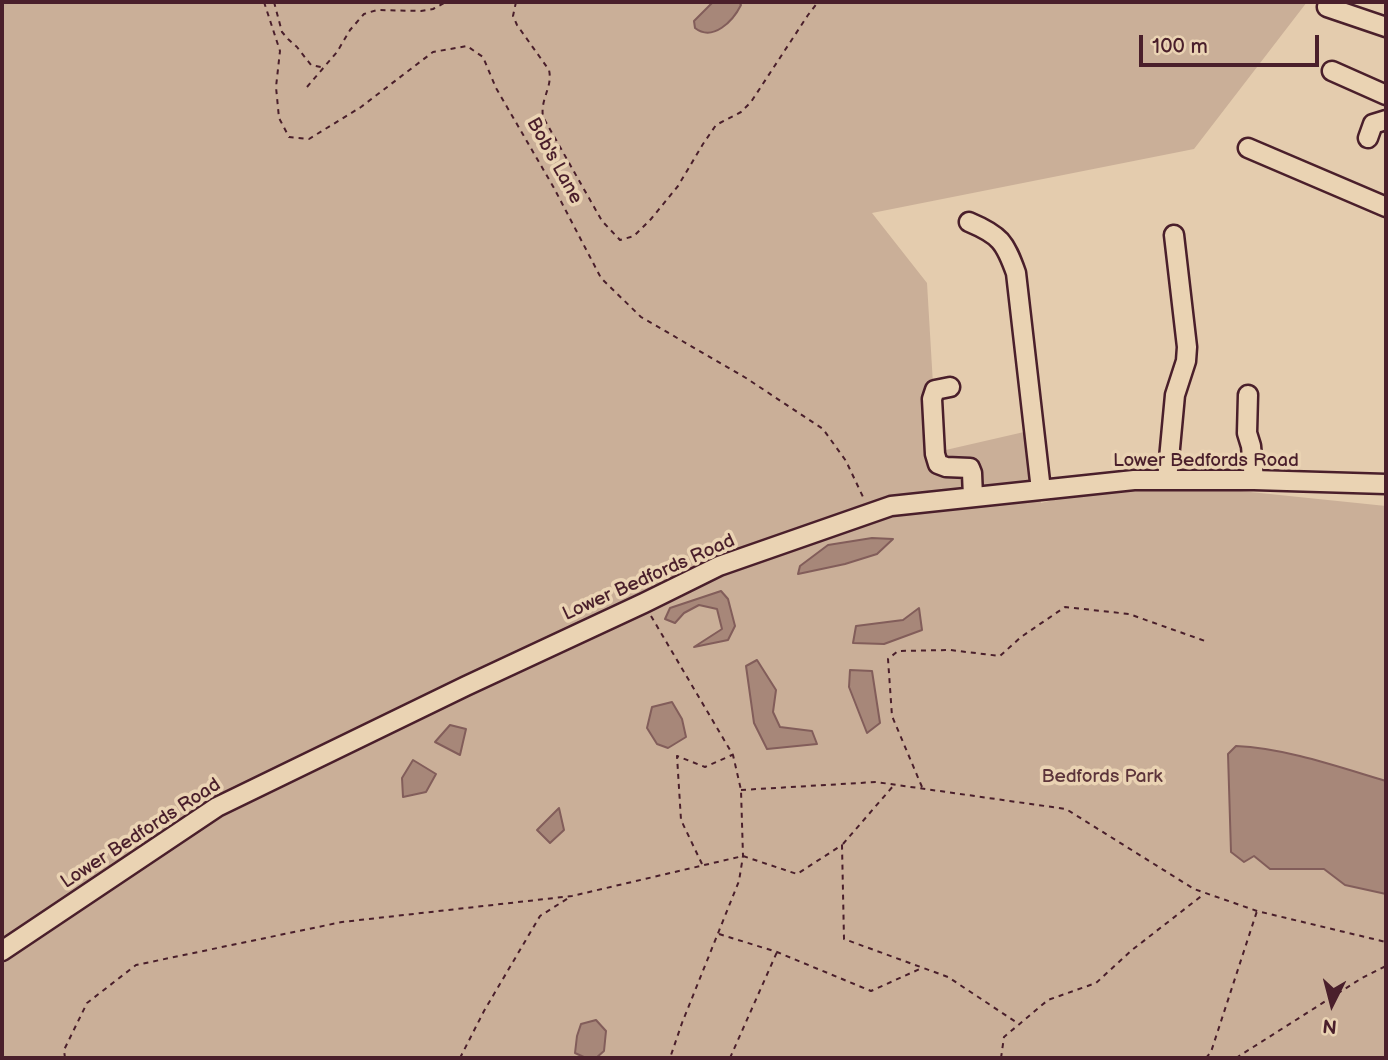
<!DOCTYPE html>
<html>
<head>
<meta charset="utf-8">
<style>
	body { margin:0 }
	#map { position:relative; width:1388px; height:1060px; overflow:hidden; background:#e4ccae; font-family:"Balsamiq Sans",sans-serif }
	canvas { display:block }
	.frame { position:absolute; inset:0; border:4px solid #4a1f2b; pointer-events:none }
	.north { position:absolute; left:1297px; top:969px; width:70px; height:70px; -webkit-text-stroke:5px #ead3b3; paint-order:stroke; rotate:186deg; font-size:19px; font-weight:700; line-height:28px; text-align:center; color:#4a1f2b }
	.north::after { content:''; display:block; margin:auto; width:24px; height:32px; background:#4a1f2b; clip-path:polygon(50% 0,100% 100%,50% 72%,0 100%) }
	.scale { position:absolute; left:1139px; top:35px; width:180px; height:32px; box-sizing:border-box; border:4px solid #4a1f2b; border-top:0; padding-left:9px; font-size:21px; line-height:24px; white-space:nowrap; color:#4a1f2b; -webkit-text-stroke:5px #ead3b3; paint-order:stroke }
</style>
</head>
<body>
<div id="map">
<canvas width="1388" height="1060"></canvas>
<div class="frame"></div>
<div class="north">N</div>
<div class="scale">100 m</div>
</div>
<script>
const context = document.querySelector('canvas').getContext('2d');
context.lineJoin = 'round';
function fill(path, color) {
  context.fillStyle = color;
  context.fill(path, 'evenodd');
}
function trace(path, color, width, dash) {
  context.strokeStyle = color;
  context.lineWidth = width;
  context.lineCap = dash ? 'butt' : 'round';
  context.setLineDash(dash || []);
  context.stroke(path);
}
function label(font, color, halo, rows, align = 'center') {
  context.font = font + ' "Balsamiq Sans",sans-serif';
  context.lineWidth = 7;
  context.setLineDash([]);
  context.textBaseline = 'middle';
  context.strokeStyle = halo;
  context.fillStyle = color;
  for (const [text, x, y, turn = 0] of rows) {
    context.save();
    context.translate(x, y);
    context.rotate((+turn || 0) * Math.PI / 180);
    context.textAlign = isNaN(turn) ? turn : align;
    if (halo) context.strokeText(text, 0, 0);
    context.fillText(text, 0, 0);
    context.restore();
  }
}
const green = new Path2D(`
	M 2,2 L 1307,2 L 1194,149 L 872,213 L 927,283 L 937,452 L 1024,432 L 1041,503 L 1134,480 L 1386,506 L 1386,1058 L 2,1058 Z`);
const water = new Path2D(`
	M 713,2 L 739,2 L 741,5 C 733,21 713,42 695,28 L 694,21 Z
	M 872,538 L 893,539 L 877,554 L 845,564 L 798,574 L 800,566 L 828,545 Z
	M 721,591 L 728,599 L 735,626 L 728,640 L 694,647 L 722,629 L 717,609 L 699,605 L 684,613 L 675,623 L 665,619 L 670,608 Z
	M 919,608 L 922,630 L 884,644 L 853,643 L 856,626 L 903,620 Z
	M 757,660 L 776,690 L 773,712 L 780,727 L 812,731 L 817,744 L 767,749 L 754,723 L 746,666 Z
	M 850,670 L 872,671 L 880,723 L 867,733 L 849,687 Z
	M 672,702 L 682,719 L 686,737 L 668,748 L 657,744 L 647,728 L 652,707 Z
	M 450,725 L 466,729 L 460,755 L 435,742 Z
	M 1236,746 C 1285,748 1339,767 1386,781 L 1386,894 L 1345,885 L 1324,869 L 1270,869 L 1254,856 L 1244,862 L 1231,852 L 1228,754 Z
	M 413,760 L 436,774 L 426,792 L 403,797 L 402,778 Z
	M 559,808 L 564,830 L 550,843 L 537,830 Z
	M 596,1020 L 606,1031 L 604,1051 L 596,1058 L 586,1058 L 575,1053 L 577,1036 L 581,1024 Z`);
const path = new Path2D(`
	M 264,2 L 280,51 L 276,87 L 279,118 L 289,137 L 309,139 L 361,107 L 433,52 L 467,46 L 483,57 L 496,88 L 554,188 L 601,278 L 641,317 L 746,378 L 823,429 L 846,461 L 864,499
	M 274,2 L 282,32 L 288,39 L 297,47 L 311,65 L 321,67
	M 516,2 L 513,16 L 517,25 L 549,70 C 553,87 540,99 543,117 L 602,221 L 620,240 L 634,236 L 651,219 L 678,186 L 703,144 L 716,125 L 741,112 L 751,102 L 808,15 L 818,2
	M 307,87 L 337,52 L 350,30 L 364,14 L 377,10 L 421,11 L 433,9 L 446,2
	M 651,616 L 733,755 L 741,790 L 743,856 L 739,881 L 682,1023 L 670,1058
	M 922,787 L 892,716 L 888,659 L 898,651 L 950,650 L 1000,656 L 1021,637 L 1065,607 L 1129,614 L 1205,641
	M 741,790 L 876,782 L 1066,809 L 1194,889 L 1257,911 L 1386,942
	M 843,844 L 894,785
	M 702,864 L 681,820 L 677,756 L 705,767 L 732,755
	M 719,934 L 777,952 L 871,991 L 922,968
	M 65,1058 L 64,1050 L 87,1003 L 136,965 L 342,922 L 572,896 L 743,856 L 797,874 L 842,845 L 844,939 L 948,977 L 1019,1024
	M 460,1058 L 484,1011 L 540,916 L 570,897
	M 730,1058 L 777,952
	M 1001,1058 L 1004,1037 L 1048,1000 L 1096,983 L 1132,950 L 1204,894
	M 1206,1058 L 1211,1052 L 1257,911
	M 1236,1058 L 1362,978 L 1386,966`);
const minor = new Path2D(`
	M 1327,7 L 1386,27
	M 1332,71 L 1386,95
	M 1368,138 L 1373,124 L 1386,120
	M 1248,148 L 1386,207
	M 969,222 C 1000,235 1005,242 1016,273 L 1041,490
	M 950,387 L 935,390 L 932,399 L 935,454 L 938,464 L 946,467 L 970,468 L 972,473 L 973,497
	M 1248,395 L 1247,433 L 1251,446 L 1254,480
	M 1167,480 L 1175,395 L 1186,361 L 1187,347 L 1174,235
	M 2,951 L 217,807 L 466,686 L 644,603 L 719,566 L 891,506 L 1134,480 L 1254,480 L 1386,484`);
const streetNames = [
	["Bob's Lane",554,161,61],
	["Lower Bedfords Road",1206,461],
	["Lower Bedfords Road",649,578,-24],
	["Lower Bedfords Road",141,834,-33]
];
const parkNames = [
	["Bedfords Park",1102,777]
];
fill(green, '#caaf98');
fill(water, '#a78779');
trace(water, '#825d5a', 2);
trace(minor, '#4a1f2b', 23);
trace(path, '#4a1f2b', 2, [5, 5]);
trace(minor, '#ead3b3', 18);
label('19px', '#4a1f2b', '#ead3b3', streetNames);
label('19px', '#5d353b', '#ead3b3', parkNames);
</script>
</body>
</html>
